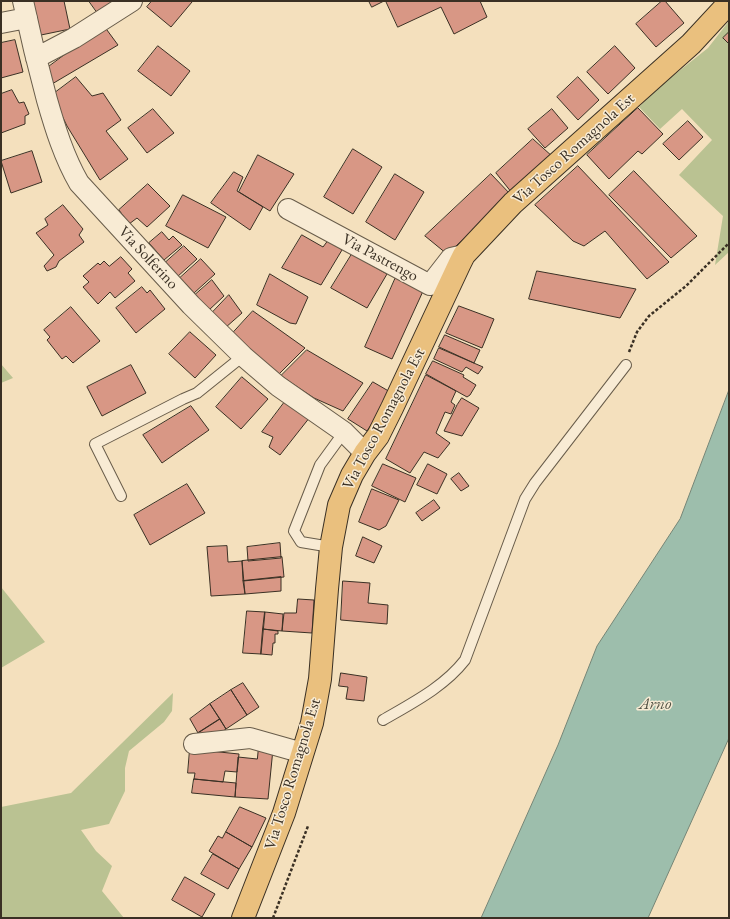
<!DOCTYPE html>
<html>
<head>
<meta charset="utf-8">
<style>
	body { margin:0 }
	#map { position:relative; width:730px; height:919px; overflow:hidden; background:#f4e0bd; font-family:"EB Garamond",serif }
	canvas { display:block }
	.frame { position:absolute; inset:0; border:2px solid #3a3024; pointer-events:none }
</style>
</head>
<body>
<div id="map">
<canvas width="730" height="919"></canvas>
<div class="frame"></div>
</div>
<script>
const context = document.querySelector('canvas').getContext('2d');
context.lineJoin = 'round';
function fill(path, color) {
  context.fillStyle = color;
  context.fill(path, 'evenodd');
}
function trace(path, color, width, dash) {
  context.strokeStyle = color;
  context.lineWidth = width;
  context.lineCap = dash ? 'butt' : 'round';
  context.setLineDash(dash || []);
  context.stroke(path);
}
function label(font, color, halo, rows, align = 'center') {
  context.font = font + ' "EB Garamond",serif';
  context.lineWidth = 3;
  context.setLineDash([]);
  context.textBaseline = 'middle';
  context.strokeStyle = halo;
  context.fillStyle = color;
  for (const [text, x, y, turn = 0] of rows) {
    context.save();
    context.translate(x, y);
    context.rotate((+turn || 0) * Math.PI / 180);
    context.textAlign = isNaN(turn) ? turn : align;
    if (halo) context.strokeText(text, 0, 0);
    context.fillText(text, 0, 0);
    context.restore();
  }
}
const green = new Path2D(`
	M 729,21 L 729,252 L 715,265 L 723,216 L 679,175 L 712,140 L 682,109 L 660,129 L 639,107 L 659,87 L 708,48 Z
	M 1,364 L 13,378 L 1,383 Z
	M 1,587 L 45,642 L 1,668 Z
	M 173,693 L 172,711 L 164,722 L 129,751 L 125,768 L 125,791 L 109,824 L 81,830 L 96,851 L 112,866 L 102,891 L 124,918 L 1,918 L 1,807 L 71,793 Z`);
const water = new Path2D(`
	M 729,390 L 729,738 L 648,918 L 481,918 L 558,745 L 597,646 L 680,519 Z`);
const building = new Path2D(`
	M 33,1 L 64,1 L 70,29 L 41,35 Z
	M 89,1 L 113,1 L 97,12 Z
	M 152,1 L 190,1 L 192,2 L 171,27 L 147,7 Z
	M 369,1 L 384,1 L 372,7 Z
	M 386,1 L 480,1 L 487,17 L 454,34 L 441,7 L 398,27 Z
	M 662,1 L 665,1 L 684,23 L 656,47 L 636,24 Z
	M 104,26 L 118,45 L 52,84 L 47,68 Z
	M 729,32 L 729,43 L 728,43 L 723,38 Z
	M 15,40 L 23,72 L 1,78 L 1,43 Z
	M 158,46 L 190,71 L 171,96 L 138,71 Z
	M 615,46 L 635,68 L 608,94 L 587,72 Z
	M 76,77 L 92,96 L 103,93 L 121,120 L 106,131 L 128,159 L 100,180 L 67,126 L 52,95 Z
	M 578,77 L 599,100 L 578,120 L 557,97 Z
	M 12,90 L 19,103 L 24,102 L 29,114 L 25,116 L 25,124 L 1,133 L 1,94 Z
	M 638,108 L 663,134 L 642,154 L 638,151 L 609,179 L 587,155 Z
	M 153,109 L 174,133 L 147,153 L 128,128 Z
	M 552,109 L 568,128 L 545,148 L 528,129 Z
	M 688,121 L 703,137 L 679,160 L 663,144 Z
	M 533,139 L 553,157 L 512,193 L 496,173 Z
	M 353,149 L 382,167 L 353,214 L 324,197 Z
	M 32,151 L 42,182 L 11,193 L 1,161 Z
	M 258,155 L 294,174 L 270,211 L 239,192 Z
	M 578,166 L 669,262 L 647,279 L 605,231 L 584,246 L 573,241 L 535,205 Z
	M 634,171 L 697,236 L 671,258 L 609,195 Z
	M 234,172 L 243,177 L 237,191 L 263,207 L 250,230 L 211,203 Z
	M 395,174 L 424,192 L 395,240 L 366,222 Z
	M 491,174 L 512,196 L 447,254 L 425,236 Z
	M 148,184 L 170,206 L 147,227 L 137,218 L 129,224 L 119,210 Z
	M 183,195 L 226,217 L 208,248 L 166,226 Z
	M 63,205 L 83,229 L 79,235 L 84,242 L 59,261 L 56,267 L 47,271 L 44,266 L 54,255 L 36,233 L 48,225 L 45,219 Z
	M 162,232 L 169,240 L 173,236 L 182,245 L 164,260 L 149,243 Z
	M 302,235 L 323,247 L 329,239 L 342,250 L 321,285 L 282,268 Z
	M 184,246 L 197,259 L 177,277 L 165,263 Z
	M 352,254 L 387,274 L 367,308 L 331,288 Z
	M 121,257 L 132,269 L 128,273 L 135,281 L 115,298 L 110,292 L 98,304 L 83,287 L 89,282 L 83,276 L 98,263 L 100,265 L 104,261 L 109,266 Z
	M 201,259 L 215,274 L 194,293 L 180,278 Z
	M 537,271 L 636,289 L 620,318 L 529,299 Z
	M 270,274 L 308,297 L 296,324 L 290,323 L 257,305 Z
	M 396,277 L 424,289 L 392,359 L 365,347 Z
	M 212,280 L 224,296 L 209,310 L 195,295 Z
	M 142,287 L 147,293 L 150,290 L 165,309 L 136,333 L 116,308 Z
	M 229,295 L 242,313 L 225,328 L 212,313 Z
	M 459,306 L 494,319 L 482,348 L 446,333 Z
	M 71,307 L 100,341 L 73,363 L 66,356 L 62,359 L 47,340 L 50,337 L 44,330 Z
	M 253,311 L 305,348 L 279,374 L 232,334 Z
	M 190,332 L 216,355 L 195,378 L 169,354 Z
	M 445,335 L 480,350 L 474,363 L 439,347 Z
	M 439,348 L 483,367 L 478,374 L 466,367 L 462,372 L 434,359 Z
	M 307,350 L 363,383 L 343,411 L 314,398 L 281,376 Z
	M 433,361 L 464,375 L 463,377 L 476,385 L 470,395 L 467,397 L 426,374 Z
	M 131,365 L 146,393 L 102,416 L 87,387 Z
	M 426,375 L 456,391 L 451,402 L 455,405 L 451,414 L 445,412 L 436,433 L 450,443 L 438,458 L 424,452 L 410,473 L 386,459 Z
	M 242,377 L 268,399 L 241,429 L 216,407 Z
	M 373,382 L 392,393 L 367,431 L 348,419 Z
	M 462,398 L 479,408 L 462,436 L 444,431 L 457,405 Z
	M 287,399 L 310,417 L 280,455 L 269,447 L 273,437 L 262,432 Z
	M 191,406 L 209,430 L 162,463 L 143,435 Z
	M 383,464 L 416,478 L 405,502 L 372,486 Z
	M 428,464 L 447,474 L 437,494 L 417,485 Z
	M 459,473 L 469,486 L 461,491 L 451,479 Z
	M 187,484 L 205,513 L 150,545 L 134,515 Z
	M 372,489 L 399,500 L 386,526 L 379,530 L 359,522 Z
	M 434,500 L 440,508 L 422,521 L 416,513 Z
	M 363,537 L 382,546 L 374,563 L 356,556 Z
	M 280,543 L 281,558 L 248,561 L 247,547 Z
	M 227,546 L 228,562 L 242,561 L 245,594 L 211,596 L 207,547 Z
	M 282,557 L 284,577 L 243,581 L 242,561 Z
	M 281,577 L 281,591 L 245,594 L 243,581 Z
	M 343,581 L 370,583 L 368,603 L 388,605 L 387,624 L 341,620 Z
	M 298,599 L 314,600 L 312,633 L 282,631 L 284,613 L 296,613 Z
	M 247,611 L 265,612 L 261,654 L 243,653 Z
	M 265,612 L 283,614 L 282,631 L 263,629 Z
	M 263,629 L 278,631 L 278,634 L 275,634 L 275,643 L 273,643 L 272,655 L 261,654 Z
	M 341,673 L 367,677 L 364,701 L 346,699 L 348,687 L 339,686 Z
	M 243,683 L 259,707 L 247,715 L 231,690 Z
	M 231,690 L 247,715 L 226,729 L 210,704 Z
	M 210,704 L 220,719 L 198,733 L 190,719 Z
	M 220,719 L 226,729 L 216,736 L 203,735 L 198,733 Z
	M 259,746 L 273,749 L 268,799 L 235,797 L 238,757 L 257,759 Z
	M 190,749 L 239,754 L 237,772 L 225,771 L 223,782 L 194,779 L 195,773 L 188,773 Z
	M 194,779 L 236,783 L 235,797 L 192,793 Z
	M 240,807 L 266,818 L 252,847 L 226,832 Z
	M 226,832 L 252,847 L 239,869 L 209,851 L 218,836 L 222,838 Z
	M 213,854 L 239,869 L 228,889 L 201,874 Z
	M 185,877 L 215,894 L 202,917 L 172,900 Z`);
const path = new Path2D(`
	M 629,352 L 637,332 L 649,316 L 686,286 L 729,243
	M 273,918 L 308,826`);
const service = new Path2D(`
	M 121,496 L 95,444 L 183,399 L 197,393 L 243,356
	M 331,547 L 301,542 L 294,531 L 320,465 L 344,432
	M 383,720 C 412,703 444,687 465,660 L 525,499 L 535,483 L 626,365`);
const minor = new Path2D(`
	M 23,1 C 30,34 38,67 47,100 C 55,128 64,157 79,183 L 191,305 L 243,356 L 278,386 L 344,432 L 365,453
	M 1,23 L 27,18
	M 36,58 L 74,38 L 132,1
	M 288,209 L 430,285 L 451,258 L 464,255
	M 194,744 L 250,738 L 303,753`);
const primary = new Path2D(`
	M 243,918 L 284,813 L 312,723 L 320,679 L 327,589 L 331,547 L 339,505 L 352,475 L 365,453 L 378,436 L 392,408 L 460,263 L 464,255 L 513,203 L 691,44 L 729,3`);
const streetNames = [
	["Via Tosco Romagnola Est",574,149,-42],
	["Via Solferino",148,258,47],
	["Via Pastrengo",380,258,28],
	["Via Tosco Romagnola Est",384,419,-62],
	["Via Tosco Romagnola Est",293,774,-73]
];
const waterNames = [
	["Arno",655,704]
];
fill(green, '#bac292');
fill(water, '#9dbeac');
trace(water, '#758576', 1);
fill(building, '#d89785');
trace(building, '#3a3024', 1);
trace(service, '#685c4a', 12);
trace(minor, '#685c4a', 22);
trace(primary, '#3a3024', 24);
trace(path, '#3a3024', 2.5, [3, 2]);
trace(service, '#f8ebd4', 10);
trace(minor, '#f8ebd4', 20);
trace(primary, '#eac07e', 22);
label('16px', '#3a3024', '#f8ebd4', streetNames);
label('italic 17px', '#535446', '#f8ebd4', waterNames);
</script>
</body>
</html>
